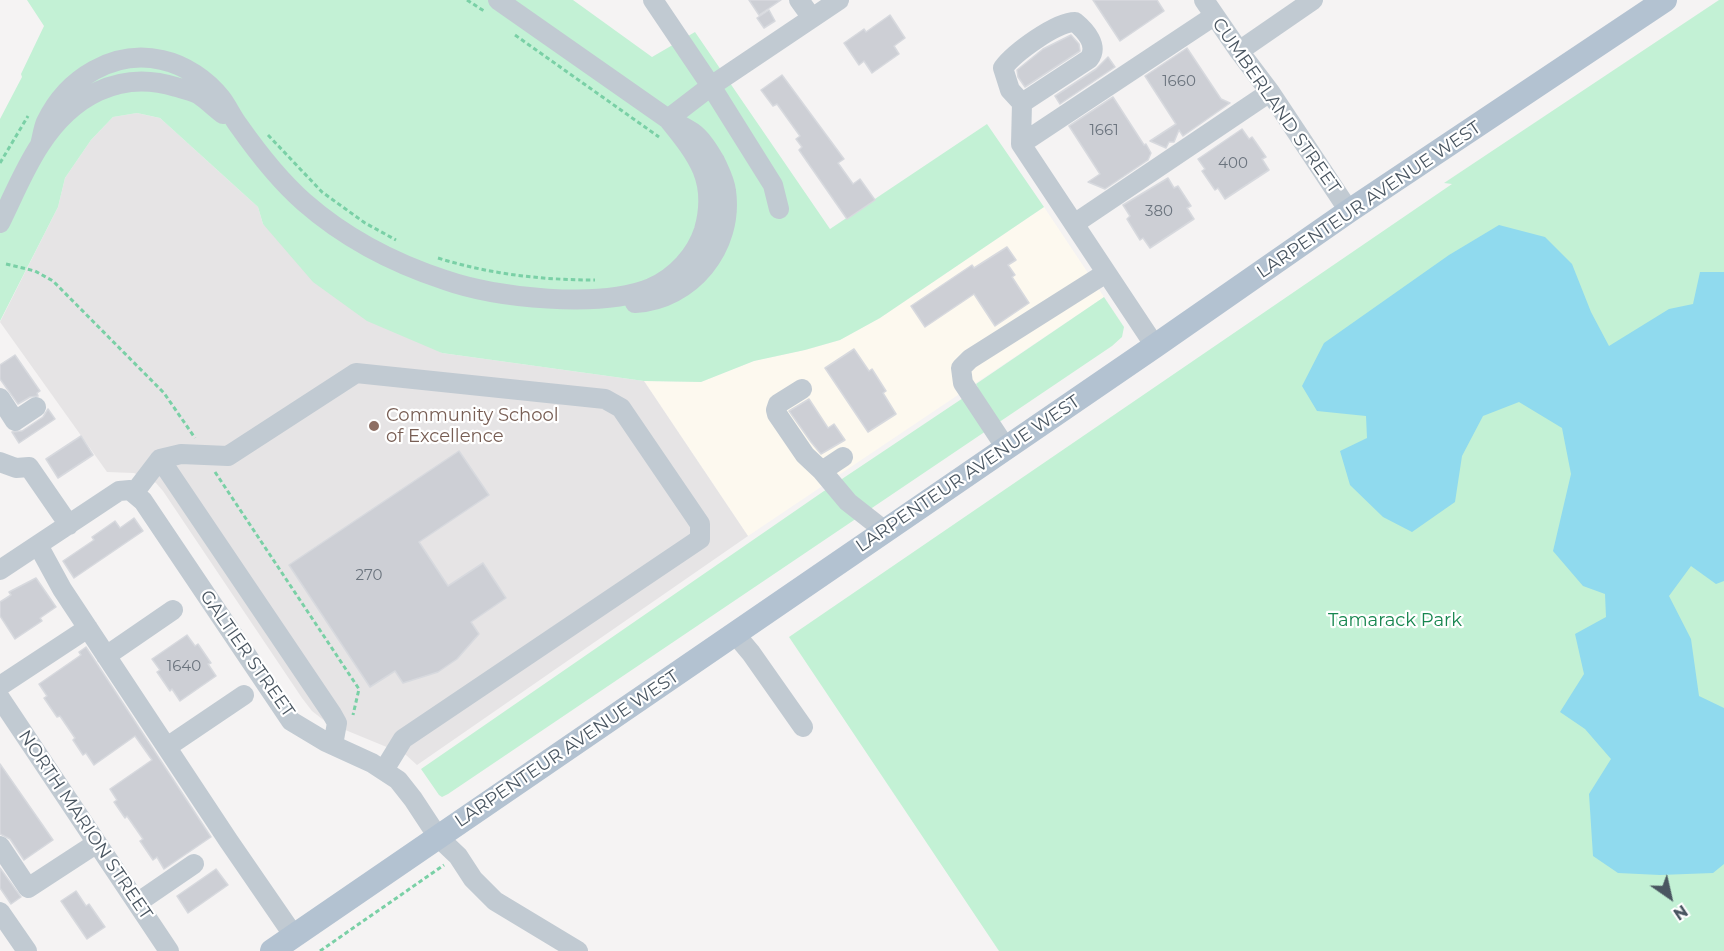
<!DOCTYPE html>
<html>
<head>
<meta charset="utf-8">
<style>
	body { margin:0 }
	#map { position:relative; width:1724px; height:951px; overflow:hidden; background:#f5f3f3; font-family:Montserrat,sans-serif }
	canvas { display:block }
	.north { position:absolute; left:1640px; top:867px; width:60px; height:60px; -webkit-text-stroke:4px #fff; paint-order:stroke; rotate:146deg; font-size:16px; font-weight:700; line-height:24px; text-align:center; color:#4a5661 }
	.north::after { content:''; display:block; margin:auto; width:21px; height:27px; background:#4a5661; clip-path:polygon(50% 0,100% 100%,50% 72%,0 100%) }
</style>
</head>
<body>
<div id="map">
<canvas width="1724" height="951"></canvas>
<div class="north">N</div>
</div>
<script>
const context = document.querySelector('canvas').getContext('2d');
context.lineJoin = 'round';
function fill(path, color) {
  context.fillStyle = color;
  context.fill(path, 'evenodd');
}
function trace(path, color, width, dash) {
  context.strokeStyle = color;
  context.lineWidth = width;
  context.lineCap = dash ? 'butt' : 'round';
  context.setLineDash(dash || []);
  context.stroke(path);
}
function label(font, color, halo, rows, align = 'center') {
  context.font = font + ' Montserrat,sans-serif';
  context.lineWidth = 4.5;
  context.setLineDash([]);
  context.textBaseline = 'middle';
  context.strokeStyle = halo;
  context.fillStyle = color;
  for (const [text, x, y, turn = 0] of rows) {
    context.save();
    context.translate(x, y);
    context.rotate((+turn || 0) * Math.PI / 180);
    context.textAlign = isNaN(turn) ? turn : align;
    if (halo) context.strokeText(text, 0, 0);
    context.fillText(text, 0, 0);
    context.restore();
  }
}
const commercial = new Path2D(`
	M 1044,207 L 1104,297 L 748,536 L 644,381 L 701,382 L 754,361 L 805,350 L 840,340 L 880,318 Z`);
const education = new Path2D(`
	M 137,113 L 160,118 L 258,207 L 263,224 L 442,353 L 644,381 L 748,536 L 417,765 L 406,755 L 326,722 L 312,711 L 302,698 L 163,491 L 156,483 L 134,473 L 107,472 L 0,322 L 58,207 L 65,178 L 91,140 L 113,117 Z`);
const green = new Path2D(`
	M 27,0 L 573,0 L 652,57 L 695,32 L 830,229 L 987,124 L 1044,207 L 880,318 L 840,340 L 805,350 L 754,361 L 701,382 L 644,381 L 442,353 L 367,321 L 313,282 L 263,224 L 258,207 L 160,118 L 137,113 L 113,117 L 91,140 L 65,178 L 58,207 L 0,321 L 0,119 L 22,77 L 21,74 L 44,26 Z
	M 1719,0 L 1724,0 L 1724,951 L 999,951 L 789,637 L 1452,184 L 1444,183 Z
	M 1104,297 L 1124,327 L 1122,337 L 1112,346 L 448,794 L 442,797 L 439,795 L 421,769 L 824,491 L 978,388 L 976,384 Z`);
const water = new Path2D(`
	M 1499,225 L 1545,237 L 1572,264 L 1591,312 L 1609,346 L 1669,309 L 1693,304 L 1700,272 L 1724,272 L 1724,581 L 1716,584 L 1691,566 L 1669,596 L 1691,639 L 1699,696 L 1724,708 L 1724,864 L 1713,873 L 1660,875 L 1618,873 L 1593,856 L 1589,794 L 1611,759 L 1585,729 L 1560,712 L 1584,674 L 1575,634 L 1606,617 L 1605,594 L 1583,586 L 1553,551 L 1571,474 L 1562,428 L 1519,402 L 1483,416 L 1462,456 L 1455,502 L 1412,532 L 1383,517 L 1350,485 L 1340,451 L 1367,438 L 1366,416 L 1317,411 L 1302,386 L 1324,343 L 1449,255 Z`);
const building = new Path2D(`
	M 749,0 L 781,0 L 759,15 Z
	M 1093,0 L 1157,0 L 1164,11 L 1120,41 Z
	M 769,10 L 775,21 L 764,28 L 757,18 Z
	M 890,15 L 905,38 L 894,46 L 899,54 L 872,73 L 864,61 L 859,65 L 844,43 L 864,29 L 866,32 Z
	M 1071,35 L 1079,44 L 1080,51 L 1025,87 L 1018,77 L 1017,70 L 1043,49 Z
	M 1187,48 L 1221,99 L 1230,103 L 1183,136 L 1179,130 L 1174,142 L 1169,142 L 1166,148 L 1150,141 L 1176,124 L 1145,76 Z
	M 1108,57 L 1115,67 L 1060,104 L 1055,96 L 1096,69 Z
	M 782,75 L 844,159 L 838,163 L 853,184 L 860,179 L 875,200 L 847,219 L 799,150 L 802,147 L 796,139 L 800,136 L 777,104 L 773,106 L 761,90 Z
	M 1113,97 L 1144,145 L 1146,144 L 1151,153 L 1148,160 L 1105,189 L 1088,182 L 1100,174 L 1069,126 Z
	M 1242,129 L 1249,139 L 1252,137 L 1266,157 L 1262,159 L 1269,170 L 1225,199 L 1218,188 L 1215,190 L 1202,171 L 1205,169 L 1198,159 Z
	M 1168,178 L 1174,188 L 1178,186 L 1191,206 L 1187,208 L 1194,219 L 1150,248 L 1143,238 L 1140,240 L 1127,219 L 1130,216 L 1123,205 Z
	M 1007,247 L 1016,260 L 1008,265 L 1015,275 L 1012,277 L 1029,303 L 995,326 L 974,294 L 925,327 L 911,306 L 972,265 L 974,268 Z
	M 854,349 L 869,371 L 872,369 L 886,391 L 883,393 L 896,414 L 868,432 L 825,368 Z
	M 15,355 L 40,391 L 37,393 L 38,396 L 30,397 L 18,404 L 0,379 L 0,365 Z
	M 809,399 L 828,428 L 834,424 L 845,440 L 821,454 L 811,442 L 789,411 Z
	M 48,409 L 55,419 L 19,443 L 12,432 L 22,431 L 43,417 Z
	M 81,436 L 93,455 L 58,478 L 46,459 Z
	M 459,451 L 489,495 L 419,542 L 448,586 L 483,563 L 506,598 L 471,622 L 479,634 L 457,659 L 438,672 L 403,683 L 395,671 L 370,687 L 289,565 Z
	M 134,518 L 143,531 L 74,578 L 63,561 L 94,540 L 92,537 L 115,521 L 120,528 Z
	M 36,578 L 56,607 L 40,618 L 42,621 L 15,639 L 0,616 L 0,602 L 11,595 L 9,592 Z
	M 187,635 L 195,646 L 198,644 L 211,663 L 208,664 L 216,676 L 180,701 L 172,689 L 170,691 L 157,672 L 160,670 L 152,659 Z
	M 86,647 L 211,837 L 164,869 L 157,857 L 153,860 L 140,841 L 143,839 L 127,816 L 125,818 L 114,802 L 117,800 L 110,789 L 152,760 L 135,736 L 94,765 L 86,753 L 83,755 L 73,740 L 75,738 L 60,716 L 57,717 L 44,698 L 47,696 L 39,684 L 81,655 L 79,652 Z
	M 0,764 L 53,840 L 24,860 L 10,839 L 0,834 Z
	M 0,868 L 21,897 L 11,904 L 0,888 Z
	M 216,869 L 228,885 L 188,913 L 177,896 Z
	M 76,891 L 86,906 L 89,904 L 105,927 L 87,939 L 61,901 Z`);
const path = new Path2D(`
	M 467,0 L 484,11
	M 515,35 L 659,137
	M 268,135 L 322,192 L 365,223 L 396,240
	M 0,163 L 28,116
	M 438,258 C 489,274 541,280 595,280
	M 6,264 L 35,271 L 53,281 L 164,393 L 195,438
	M 215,472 L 359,689 L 353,715
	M 320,951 L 444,865`);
const minor = new Path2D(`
	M 498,0 L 668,119 C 676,123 685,127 692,132 C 702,139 709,151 715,161 C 719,170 725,181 726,191 C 734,247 691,300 635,303
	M 653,0 L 711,86 L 773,185 L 779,209
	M 799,0 L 812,18
	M 1204,0 L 1239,51 L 1270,92 L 1349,211
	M 1239,51 L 1313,0
	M 668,119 L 711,86 L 839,0
	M 1021,144 L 1022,103 L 1089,59 C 1099,46 1086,31 1075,22 C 1056,22 1014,53 1003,68 L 1010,90 L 1022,103
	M 1021,144 L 1155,346
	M 1021,144 L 1214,16
	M 40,145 C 42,138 43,129 46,122 C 67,78 114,49 162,60 C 185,65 207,80 221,98 C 228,107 232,117 239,126 C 258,153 279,180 304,202 C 345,238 393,263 445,280 C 496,298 600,309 651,288 C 676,277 696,255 704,230 C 718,180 697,155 668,119
	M 0,223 C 13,197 24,169 40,145 C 71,97 119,69 176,87 C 183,89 192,91 198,94 C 207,100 215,108 223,114
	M 1074,224 L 1270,92
	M 802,389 L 778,404 L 776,410 L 777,414 L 805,455 L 822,471 L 843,457
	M 0,398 L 15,421 L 36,407
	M 1006,448 L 963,383 L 961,368 L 970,359 L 1106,273
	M 160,459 L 332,714 L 337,723 L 333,745
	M 0,462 L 16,468 L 29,467 L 69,525
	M 822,471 L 848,502 L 885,531
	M 134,493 L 160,459 L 181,454 L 228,456 L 356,373 L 605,399 L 621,408 L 700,524 L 700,539 L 403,739 L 384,770
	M 38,545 L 62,589 L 228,840 L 294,936
	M 0,570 L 119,491 L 130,490 L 143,501 L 291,721 L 326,742 L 372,763 L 398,780 L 413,799 L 438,837 L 458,856 L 473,879 L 495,901 L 578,951
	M 735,634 L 751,653 L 803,727
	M 106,656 L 173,610
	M 0,686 L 88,628
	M 0,698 L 169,951
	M 167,747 L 244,695
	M 0,846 L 28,888 L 97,843
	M 137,903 L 194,864
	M 0,912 L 27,951`);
const major = new Path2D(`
	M 272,951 L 1155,346 L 1349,211 L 1665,0`);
const markers = [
	[374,426,6,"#8d6e63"]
];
const numberNames = [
	["1660",1179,82],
	["1661",1104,131],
	["400",1233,164],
	["380",1159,212],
	["270",369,576],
	["1640",184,667]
];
const streetNames = [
	["CUMBERLAND STREET",1276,106,55],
	["LARPENTEUR AVENUE WEST",1369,200,-34],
	["LARPENTEUR AVENUE WEST",968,474,-34],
	["GALTIER STREET",247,654,55],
	["LARPENTEUR AVENUE WEST",567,749,-34],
	["NORTH MARION STREET",85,825,56]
];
const educationNames = [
	["Community School",386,416],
	["of Excellence",386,437]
];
const parkNames = [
	["Tamarack Park",1395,621]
];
fill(commercial, '#fdf9ef');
fill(education, '#e6e4e5');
fill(green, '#c3f1d5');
fill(water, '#90daee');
fill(building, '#cdcfd5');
trace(building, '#d7d9de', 1.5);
trace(path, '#7ad0a6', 3, [4.5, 3]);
trace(minor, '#c1cad2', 20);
trace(major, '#b3c2d1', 24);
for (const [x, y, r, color] of markers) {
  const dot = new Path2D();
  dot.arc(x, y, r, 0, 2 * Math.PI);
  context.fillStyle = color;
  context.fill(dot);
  trace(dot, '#fff', 2);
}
label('15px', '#6b747e', null, numberNames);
label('18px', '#4a5661', '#fff', streetNames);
label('18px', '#785e54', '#fff', educationNames, 'left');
label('18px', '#17864f', '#fff', parkNames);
</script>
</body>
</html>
